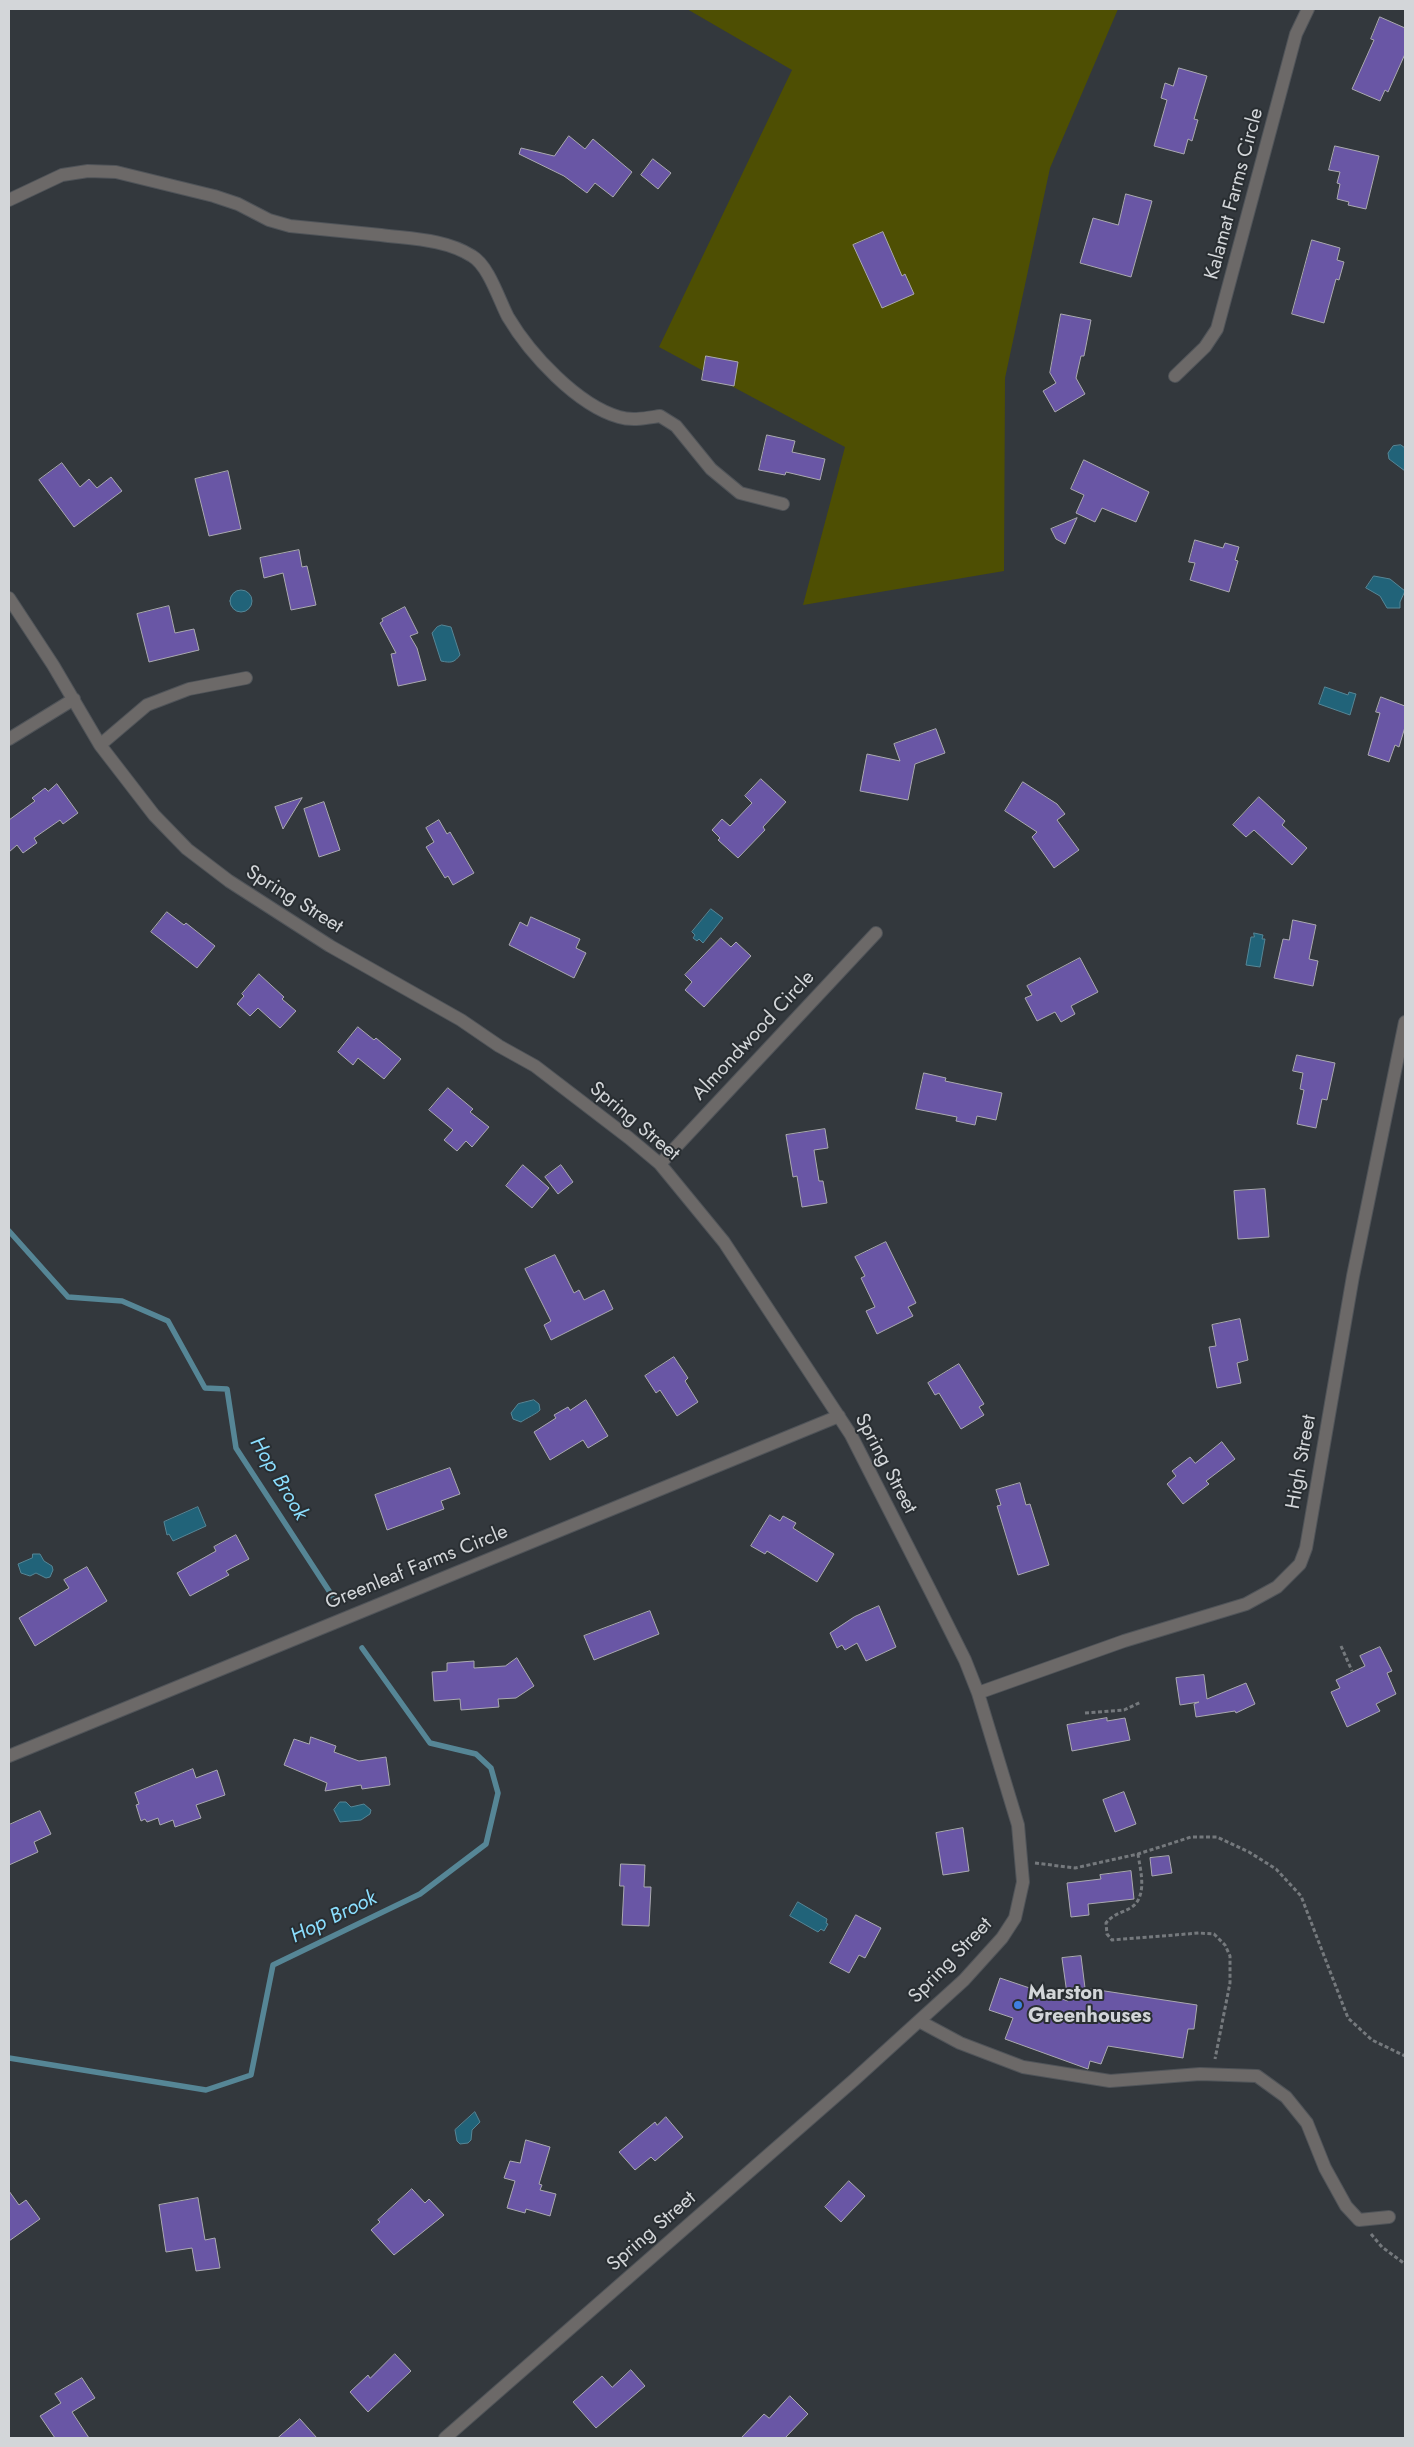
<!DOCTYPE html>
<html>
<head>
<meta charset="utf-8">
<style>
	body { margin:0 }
	#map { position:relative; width:1414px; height:2447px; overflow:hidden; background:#33383d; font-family:Jost,sans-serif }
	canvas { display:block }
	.frame { position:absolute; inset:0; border:10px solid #d3d6d9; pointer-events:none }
</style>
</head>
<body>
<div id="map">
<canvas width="1414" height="2447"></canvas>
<div class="frame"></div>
</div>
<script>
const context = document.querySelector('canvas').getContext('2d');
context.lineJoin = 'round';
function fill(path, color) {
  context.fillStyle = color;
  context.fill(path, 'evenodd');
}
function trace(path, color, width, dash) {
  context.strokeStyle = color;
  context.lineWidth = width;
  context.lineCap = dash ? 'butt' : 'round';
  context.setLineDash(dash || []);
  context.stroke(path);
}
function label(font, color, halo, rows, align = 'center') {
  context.font = font + ' Jost,sans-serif';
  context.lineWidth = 4;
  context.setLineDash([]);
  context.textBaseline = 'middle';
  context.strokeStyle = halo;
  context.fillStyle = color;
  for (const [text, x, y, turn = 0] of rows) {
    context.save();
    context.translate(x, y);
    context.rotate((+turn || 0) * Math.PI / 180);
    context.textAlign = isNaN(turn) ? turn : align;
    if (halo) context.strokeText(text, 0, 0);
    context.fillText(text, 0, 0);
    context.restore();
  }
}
const green = new Path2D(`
	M 687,9 L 1118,9 L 1050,168 L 1005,378 L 1004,571 L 803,605 L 845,447 L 659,347 L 792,70 Z`);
const water = new Path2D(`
	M 1401,445 L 1405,448 L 1405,471 L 1389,459 L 1388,453 L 1393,446 Z
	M 1374,576 L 1390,579 L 1405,591 L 1400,602 L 1400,608 L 1387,608 L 1380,596 L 1366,588 Z
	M230 601a11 11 0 1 1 22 0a11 11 0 1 1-22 0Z
	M 442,625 L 451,627 L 460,655 C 454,663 451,663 441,661 L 432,633 L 437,627 Z
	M 1325,687 L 1348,695 L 1349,692 L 1356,694 L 1350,715 L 1319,704 Z
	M 711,909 L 723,918 L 703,943 L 699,939 L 697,941 L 693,938 L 695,935 L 692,932 Z
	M 1254,933 L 1263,935 L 1262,939 L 1265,939 L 1260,967 L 1246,965 L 1251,937 L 1254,937 Z
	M 534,1400 L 539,1404 L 540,1410 C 538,1413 525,1419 521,1422 L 513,1419 L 511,1413 L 518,1404 Z
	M 198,1507 L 206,1526 L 173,1541 L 169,1534 L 167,1535 L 164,1522 Z
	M 33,1554 L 40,1554 L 44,1561 L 52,1566 L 53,1570 L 50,1577 L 46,1578 L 36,1573 L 30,1576 L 21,1573 L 18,1564 L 32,1558 Z
	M 340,1802 L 346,1802 L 351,1807 L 364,1804 L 371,1810 L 370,1814 L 361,1820 L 340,1822 L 334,1810 Z
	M 798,1902 L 827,1919 L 826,1923 L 828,1924 L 824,1931 L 821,1929 L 818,1932 L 790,1916 Z
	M 475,2112 L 480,2122 L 472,2130 L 471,2140 L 468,2143 L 460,2144 L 457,2141 L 455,2130 Z`);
const stream = new Path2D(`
	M 9,1231 L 68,1297 L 122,1301 L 168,1321 L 205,1388 L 227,1389 L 236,1448 L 333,1597
	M 9,2058 L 206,2090 L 251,2075 L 273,1965 L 420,1894 L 486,1844 L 498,1793 L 491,1768 L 476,1754 L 430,1743 L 362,1648`);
const building = new Path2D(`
	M 1380,17 L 1405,28 L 1405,54 L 1388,92 L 1385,90 L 1380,101 L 1352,89 L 1374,40 L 1371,39 Z
	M 1179,68 L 1207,76 L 1194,119 L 1198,120 L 1192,141 L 1188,139 L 1184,154 L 1154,146 L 1167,100 L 1161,98 L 1165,83 L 1173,86 Z
	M 569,136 L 585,149 L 593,139 L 632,172 L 613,197 L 595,183 L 587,193 L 564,176 L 519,154 L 521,148 L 554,156 Z
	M 1335,146 L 1379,156 L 1366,209 L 1348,205 L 1349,202 L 1337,199 L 1340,184 L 1337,183 L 1340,172 L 1329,170 Z
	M 653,159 L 671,173 L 658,189 L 641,175 Z
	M 1126,194 L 1152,201 L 1131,277 L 1080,263 L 1093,218 L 1118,225 Z
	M 883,232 L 902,276 L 905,274 L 914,294 L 882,308 L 853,245 Z
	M 1312,240 L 1340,248 L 1337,260 L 1344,262 L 1339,280 L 1336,279 L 1324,323 L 1292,314 Z
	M 1061,314 L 1091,320 L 1084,356 L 1081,356 L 1076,378 L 1085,394 L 1055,412 L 1043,391 L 1056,383 L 1050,373 Z
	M 706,356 L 738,362 L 734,386 L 702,380 Z
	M 767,435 L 795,441 L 792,452 L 825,459 L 820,480 L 786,472 L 785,475 L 759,470 Z
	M 1084,460 L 1149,492 L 1136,522 L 1102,508 L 1095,522 L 1076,513 L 1084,495 L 1071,489 Z
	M 62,463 L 80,487 L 89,479 L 97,488 L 111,477 L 122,491 L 74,527 L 39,480 Z
	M 228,471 L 241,529 L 209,536 L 195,479 Z
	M 1077,518 L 1065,544 L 1056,539 L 1051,529 Z
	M 1195,540 L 1223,548 L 1225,543 L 1239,547 L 1235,560 L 1238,561 L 1229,592 L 1190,580 L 1195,563 L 1189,562 Z
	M 299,550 L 302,567 L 307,566 L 316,605 L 291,610 L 283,573 L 264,578 L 260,558 Z
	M 169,606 L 175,633 L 194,629 L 199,650 L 149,662 L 137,614 Z
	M 405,607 L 418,633 L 410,636 L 417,648 L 426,680 L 398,686 L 391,654 L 396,653 L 380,623 L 383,621 L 382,619 Z
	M 1381,697 L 1405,706 L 1405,727 L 1399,747 L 1395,745 L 1389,762 L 1368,755 L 1380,713 L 1376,712 Z
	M 936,729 L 945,753 L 915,764 L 908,800 L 860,791 L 867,754 L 900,761 L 894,744 Z
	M 761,779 L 786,802 L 763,827 L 765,830 L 738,858 L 718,840 L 720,838 L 712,830 L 722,819 L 730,826 L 752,803 L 745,796 Z
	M 1023,782 L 1057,804 L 1065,814 L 1057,820 L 1079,850 L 1054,868 L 1032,837 L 1037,832 L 1005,811 Z
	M 57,784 L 78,813 L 63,824 L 60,820 L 34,838 L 37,843 L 23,853 L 17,845 L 9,852 L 9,820 L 35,801 L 32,798 L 45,788 L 48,791 Z
	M 1259,797 L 1285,821 L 1282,825 L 1307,848 L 1292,865 L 1254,830 L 1246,837 L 1233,825 Z
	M 302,798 L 283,829 L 275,807 Z
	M 324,802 L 340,850 L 319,857 L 304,809 Z
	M 439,820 L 447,834 L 450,832 L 474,873 L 453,885 L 448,876 L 445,878 L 426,847 L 434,842 L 426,828 Z
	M 167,912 L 184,925 L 186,923 L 215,946 L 197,968 L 151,932 Z
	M 531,917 L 580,939 L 576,948 L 586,953 L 574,978 L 509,945 L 520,922 L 527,926 Z
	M 1293,920 L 1316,925 L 1309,959 L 1318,961 L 1313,986 L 1274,978 L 1283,939 L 1289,940 Z
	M 721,938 L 731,947 L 736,942 L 751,956 L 704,1007 L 685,990 L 692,982 L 685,975 Z
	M 1080,958 L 1098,992 L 1071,1006 L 1075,1014 L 1061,1022 L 1055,1012 L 1037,1021 L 1025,998 L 1032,995 L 1027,986 Z
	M 259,974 L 284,997 L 282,999 L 296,1011 L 280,1028 L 258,1008 L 250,1016 L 237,1004 L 244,996 L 242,994 Z
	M 358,1027 L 374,1040 L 376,1038 L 401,1059 L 384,1079 L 358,1058 L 353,1065 L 338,1052 Z
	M 1297,1055 L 1335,1063 L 1327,1100 L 1322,1099 L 1316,1128 L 1297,1124 L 1304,1090 L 1300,1089 L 1303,1073 L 1293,1071 Z
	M 924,1073 L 946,1078 L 945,1081 L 1002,1093 L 996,1120 L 977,1116 L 975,1125 L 956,1121 L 957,1117 L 916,1109 Z
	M 448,1088 L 473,1109 L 470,1112 L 489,1127 L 472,1147 L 466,1141 L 457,1151 L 444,1140 L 453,1130 L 429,1110 Z
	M 825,1129 L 828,1148 L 814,1150 L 819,1181 L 823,1181 L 827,1203 L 802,1207 L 797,1176 L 793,1177 L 786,1135 Z
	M 523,1165 L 549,1188 L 532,1208 L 506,1186 Z
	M 561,1165 L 573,1182 L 558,1194 L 545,1177 Z
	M 1265,1189 L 1269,1237 L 1238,1239 L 1234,1191 Z
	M 886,1242 L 916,1303 L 908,1307 L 913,1316 L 877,1334 L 866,1311 L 875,1307 L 861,1278 L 865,1276 L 855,1257 Z
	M 555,1255 L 574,1293 L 579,1290 L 584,1300 L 604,1290 L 613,1309 L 551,1340 L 544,1325 L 551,1321 L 525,1269 Z
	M 1240,1319 L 1248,1360 L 1237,1363 L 1241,1383 L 1217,1388 L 1209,1347 L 1216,1346 L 1212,1325 Z
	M 674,1357 L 688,1378 L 685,1381 L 698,1402 L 677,1416 L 660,1390 L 656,1393 L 645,1376 Z
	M 959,1364 L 984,1404 L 979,1407 L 984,1415 L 961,1429 L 939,1393 L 935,1395 L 928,1383 Z
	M 586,1400 L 608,1436 L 588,1448 L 583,1440 L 550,1460 L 534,1432 L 556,1418 L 554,1415 L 568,1407 L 570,1410 Z
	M 1222,1442 L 1235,1459 L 1206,1481 L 1209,1484 L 1183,1504 L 1167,1484 L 1176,1476 L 1172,1471 L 1190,1457 L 1195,1463 Z
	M 450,1468 L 460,1494 L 441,1501 L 444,1509 L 387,1530 L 375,1495 Z
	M 1020,1483 L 1026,1505 L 1030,1504 L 1049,1565 L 1018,1575 L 997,1506 L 1001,1505 L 996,1490 Z
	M 770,1515 L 780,1521 L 783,1516 L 796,1523 L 793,1528 L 834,1554 L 817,1582 L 767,1551 L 765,1554 L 751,1546 Z
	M 236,1535 L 249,1559 L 226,1571 L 229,1575 L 190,1596 L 177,1573 L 216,1551 L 214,1547 Z
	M 87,1567 L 107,1601 L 35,1646 L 19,1618 L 69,1588 L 64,1580 Z
	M 879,1606 L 896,1647 L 866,1661 L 857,1643 L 845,1650 L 842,1645 L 837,1648 L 830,1633 L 854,1617 Z
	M 650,1611 L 659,1634 L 594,1660 L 584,1636 Z
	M 1380,1647 L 1392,1671 L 1387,1673 L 1396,1694 L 1376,1704 L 1380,1711 L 1347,1727 L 1331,1692 L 1340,1688 L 1336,1680 L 1365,1666 L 1360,1656 Z
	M 517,1658 L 534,1686 L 516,1698 L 498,1699 L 499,1707 L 461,1710 L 460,1699 L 434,1701 L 432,1672 L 447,1671 L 447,1663 L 474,1661 L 474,1668 L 505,1666 Z
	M 1204,1675 L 1207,1699 L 1246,1683 L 1255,1704 L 1236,1713 L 1235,1711 L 1196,1717 L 1194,1704 L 1199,1702 L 1180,1705 L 1176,1678 Z
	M 1107,1718 L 1107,1721 L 1125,1718 L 1130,1740 L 1072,1751 L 1067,1725 Z
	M 311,1737 L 336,1746 L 334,1752 L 359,1761 L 386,1757 L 390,1785 L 362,1789 L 361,1785 L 325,1791 L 327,1783 L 284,1765 L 294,1739 L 309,1744 Z
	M 193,1769 L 196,1778 L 217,1770 L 225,1795 L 196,1805 L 201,1818 L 175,1827 L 173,1820 L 160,1825 L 158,1818 L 147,1822 L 145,1819 L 141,1821 L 136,1805 L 139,1804 L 135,1793 Z
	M 1124,1792 L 1136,1824 L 1115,1832 L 1103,1800 Z
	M 40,1811 L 51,1834 L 34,1842 L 38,1852 L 9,1865 L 9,1825 Z
	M 963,1828 L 969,1871 L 943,1875 L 936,1833 Z
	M 1169,1856 L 1172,1873 L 1152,1876 L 1150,1858 Z
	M 621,1864 L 645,1865 L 644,1887 L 651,1887 L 649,1926 L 622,1925 L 624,1886 L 620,1886 Z
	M 1131,1871 L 1134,1899 L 1088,1904 L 1089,1915 L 1071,1917 L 1067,1883 L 1101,1879 L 1100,1875 Z
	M 856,1915 L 881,1928 L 865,1958 L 859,1955 L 849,1973 L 830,1963 Z
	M 1081,1956 L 1085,1988 L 1197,2005 L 1194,2029 L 1188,2029 L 1183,2058 L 1108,2046 L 1101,2064 L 1090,2061 L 1088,2069 L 1005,2039 L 1013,2018 L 989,2010 L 1000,1978 L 1068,2001 L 1062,1958 Z
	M 666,2117 L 683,2137 L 655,2161 L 651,2157 L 635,2170 L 619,2152 L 655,2122 L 657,2125 Z
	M 526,2140 L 550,2147 L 539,2184 L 542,2185 L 540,2190 L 556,2194 L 550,2216 L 526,2209 L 525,2213 L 507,2208 L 515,2181 L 504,2178 L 510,2161 L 520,2163 Z
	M 849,2181 L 865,2196 L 841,2222 L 825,2207 Z
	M 412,2189 L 425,2203 L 429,2199 L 444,2215 L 394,2255 L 371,2230 L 380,2222 L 378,2220 Z
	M 9,2191 L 19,2205 L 26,2200 L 40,2219 L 9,2241 Z
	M 198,2198 L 205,2240 L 215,2238 L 220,2268 L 196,2271 L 192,2248 L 166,2252 L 159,2205 Z
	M 395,2354 L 411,2371 L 368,2412 L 350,2392 L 368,2375 L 370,2378 Z
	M 631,2370 L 645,2386 L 596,2428 L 573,2402 L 602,2376 L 612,2387 Z
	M 82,2378 L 95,2398 L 72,2412 L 89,2438 L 55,2438 L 40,2416 L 61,2403 L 55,2394 Z
	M 790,2396 L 808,2414 L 785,2438 L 741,2438 L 764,2414 L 769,2418 Z
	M 300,2419 L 317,2438 L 278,2438 Z`);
const path = new Path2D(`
	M 1341,1646 L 1352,1671
	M 1085,1713 L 1124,1710 L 1141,1702
	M 1138,1854 C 1140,1869 1148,1895 1132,1907 C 1123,1913 1114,1913 1106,1923 L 1107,1934 L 1112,1940 L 1199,1933 L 1214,1934 L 1225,1945 L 1230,1956 L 1230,1983 L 1215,2059
	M 1035,1863 L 1075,1868 L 1138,1854 L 1191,1837 L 1217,1837 L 1249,1852 L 1276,1869 L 1301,1896 L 1348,2018 L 1372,2040 L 1405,2056
	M 1371,2234 L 1382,2247 L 1405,2264`);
const minor = new Path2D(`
	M 9,200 L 62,175 L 88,171 L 116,172 L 214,196 L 238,204 L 269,220 L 290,226 C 320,229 351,232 381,235 C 412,239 445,239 472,256 C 489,266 499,300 508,317 C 530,354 577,405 619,417 C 632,421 646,418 660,416 L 676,426 L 711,469 L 740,493 L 783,504
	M 1175,376 L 1205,347 L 1217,329 L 1296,34 L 1308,9
	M 9,598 L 53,665 L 100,745 L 154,815 L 187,849 L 229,881 L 330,946 L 461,1020 L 499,1046 L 535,1066 L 629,1138 L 660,1164 L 724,1242 L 851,1435 L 932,1594 L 965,1660 L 978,1693 L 1018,1825 L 1023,1882 L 1015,1918 L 1002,1938 L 964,1980 L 854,2080 L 445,2438
	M 9,739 L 74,699
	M 100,745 L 147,705 L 189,689 L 246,678
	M 660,1164 L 876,933
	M 978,1693 L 1124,1641 L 1246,1604 L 1277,1587 L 1300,1564 L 1306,1548 L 1353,1276 L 1405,1022
	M 9,1756 L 839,1416
	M 919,2021 L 960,2043 L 1023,2067 L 1110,2081 L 1200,2074 L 1257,2076 L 1286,2097 L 1307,2123 L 1325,2168 L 1346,2206 L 1359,2220 L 1389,2217`);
const markers = [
	[1018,2005,5,"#3f7fe0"]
];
const streetNames = [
	["Kalamat Farms Circle",1235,194,-75],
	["Spring Street",294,900,32],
	["Almondwood Circle",754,1036,-47],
	["Spring Street",634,1122,40],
	["High Street",1302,1462,-80],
	["Spring Street",885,1464,62],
	["Greenleaf Farms Circle",417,1568,-22],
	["Spring Street",951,1961,-46],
	["Spring Street",652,2232,-41]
];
const poiNames = [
	["Marston",1028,1994],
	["Greenhouses",1028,2017]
];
const waterNames = [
	["Hop Brook",278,1479,59],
	["Hop Brook",334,1918,-26]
];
fill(green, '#4e4f03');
fill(water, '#216379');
trace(water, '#568696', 1);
trace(stream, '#568696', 5.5);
fill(building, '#6956a5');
trace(building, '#aaa9b0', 1);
trace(minor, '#505459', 14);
trace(path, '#75797d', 3, [4, 2.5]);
trace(minor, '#6c6968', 12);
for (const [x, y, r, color] of markers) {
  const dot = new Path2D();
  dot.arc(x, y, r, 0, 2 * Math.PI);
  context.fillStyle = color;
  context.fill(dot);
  trace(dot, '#292e32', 2);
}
label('20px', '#d3d6d9', '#292e32', streetNames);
label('bold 20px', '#d3d6d9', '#292e32', poiNames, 'left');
label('italic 21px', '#8bdefe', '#292e32', waterNames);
</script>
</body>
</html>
